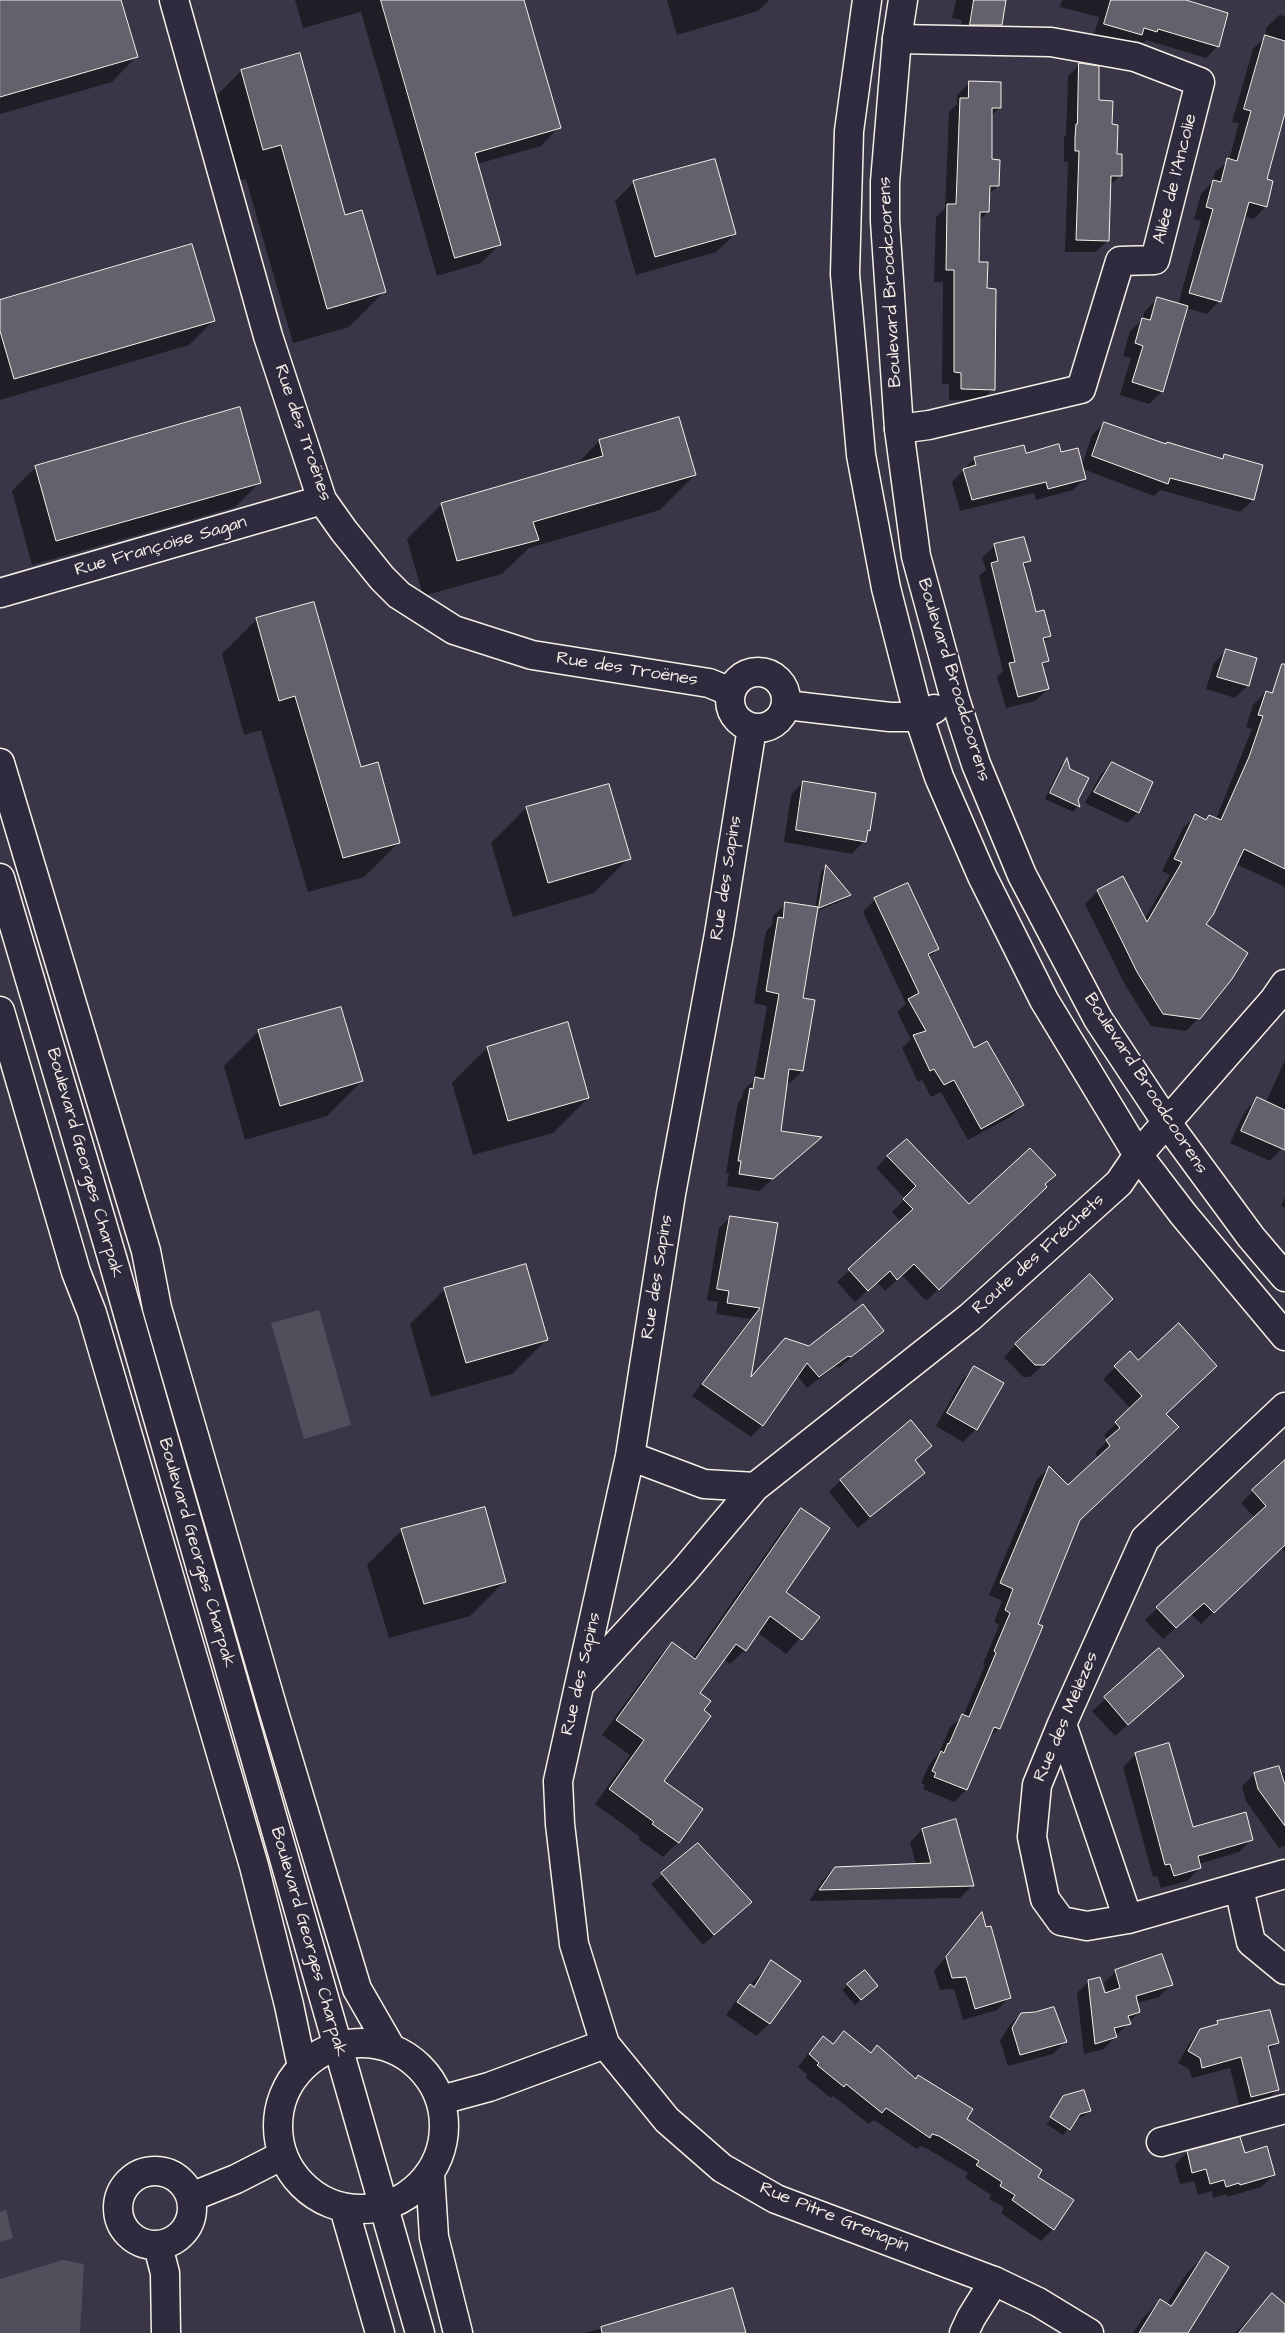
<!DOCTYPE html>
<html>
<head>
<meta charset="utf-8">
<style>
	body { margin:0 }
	canvas { display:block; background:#3b3647 }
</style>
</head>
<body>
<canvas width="1285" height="2333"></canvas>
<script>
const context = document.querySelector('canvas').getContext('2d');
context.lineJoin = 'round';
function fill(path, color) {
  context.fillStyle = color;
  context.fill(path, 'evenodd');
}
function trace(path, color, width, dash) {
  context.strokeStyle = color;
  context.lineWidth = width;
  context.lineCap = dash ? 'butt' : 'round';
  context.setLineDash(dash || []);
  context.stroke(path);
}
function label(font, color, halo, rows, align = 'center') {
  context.font = font + ' "Architects Daughter",sans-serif';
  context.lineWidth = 4.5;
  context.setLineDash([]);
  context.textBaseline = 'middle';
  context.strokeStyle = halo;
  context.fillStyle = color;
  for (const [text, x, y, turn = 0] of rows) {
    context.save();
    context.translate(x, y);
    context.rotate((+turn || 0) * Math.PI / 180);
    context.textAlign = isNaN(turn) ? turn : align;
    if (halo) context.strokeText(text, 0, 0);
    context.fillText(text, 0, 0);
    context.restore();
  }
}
const green = new Path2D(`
	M 319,1310 L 351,1425 L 304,1439 L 271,1323 Z
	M 6,2210 L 13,2238 L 0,2242 L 0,2212 Z
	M 63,2260 L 84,2264 L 80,2333 L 0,2333 L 0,2279 Z`);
const shadow = new Path2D(`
	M 0,0 L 120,0 L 136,57 L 112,82 L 0,114 Z
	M 295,0 L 523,0 L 559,127 L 541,146 L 477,164 L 500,244 L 481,263 L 437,276 L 361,12 L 303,28 Z
	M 667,0 L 769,0 L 758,11 L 677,35 Z
	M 956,0 L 997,0 L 1001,25 L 988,37 L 959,36 L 962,20 L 952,18 Z
	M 1062,0 L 1182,0 L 1218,46 L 1206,58 L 1146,40 L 1144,43 L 1135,40 L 1129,46 L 1094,35 L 1099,17 L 1060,7 Z
	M 1279,15 L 1285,16 L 1285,109 L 1265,180 L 1266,206 L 1254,219 L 1244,216 L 1219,301 L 1207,314 L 1186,308 L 1162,391 L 1149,404 L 1120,395 L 1131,358 L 1123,356 L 1130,331 L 1142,320 L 1145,311 L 1157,299 L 1178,305 L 1201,221 L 1194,219 L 1201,194 L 1212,182 L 1215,172 L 1229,160 L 1239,123 L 1232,122 L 1253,49 L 1264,38 L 1267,27 Z
	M 1080,64 L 1111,126 L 1120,175 L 1110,186 L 1108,240 L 1096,252 L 1065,252 L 1068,162 L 1064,162 L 1064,137 L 1066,135 L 1068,76 Z
	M 241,71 L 344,216 L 384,292 L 349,327 L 293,343 L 246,179 L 228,184 L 206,106 Z
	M 969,83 L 1000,107 L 991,116 L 990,161 L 998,186 L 988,195 L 988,212 L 978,221 L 977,263 L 986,290 L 993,389 L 981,401 L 949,400 L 949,384 L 942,384 L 943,282 L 934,282 L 936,217 L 945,208 L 949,112 L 957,104 L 957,95 Z
	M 634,182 L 735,234 L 716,252 L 636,275 L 615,201 Z
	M 191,246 L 213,321 L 189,345 L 0,400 L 0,301 Z
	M 678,419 L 695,475 L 660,510 L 529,548 L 502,574 L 423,596 L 407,539 L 442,504 L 576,465 L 599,441 Z
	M 1104,423 L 1165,445 L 1220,459 L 1225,455 L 1253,500 L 1240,512 L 1160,490 L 1154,496 L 1083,469 L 1085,478 L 1073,490 L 1036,500 L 1034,493 L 960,511 L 952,482 L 975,458 L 1060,454 L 1082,465 L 1092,435 Z
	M 36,467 L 260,482 L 235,507 L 32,565 L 12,491 Z
	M 995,545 L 1029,560 L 1023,567 L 1035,614 L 1050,636 L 1043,642 L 1048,661 L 1042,667 L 1048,689 L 1035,701 L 1006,708 L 997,677 L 1003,671 L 979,576 L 986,570 L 982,558 Z
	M 257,619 L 399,842 L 364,877 L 308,892 L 261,730 L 244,735 L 222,654 Z
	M 1226,651 L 1248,685 L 1235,698 L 1206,689 L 1214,663 Z
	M 1266,692 L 1285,698 L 1285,887 L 1236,864 L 1204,924 L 1199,1018 L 1186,1031 L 1151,1026 L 1125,985 L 1085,904 L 1098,891 L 1144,920 L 1170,875 L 1162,871 L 1183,828 L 1195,816 L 1205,821 L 1209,816 L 1216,819 L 1252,729 L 1246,727 L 1253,705 Z
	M 1066,760 L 1078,806 L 1073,812 L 1045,799 L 1061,765 Z
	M 1112,764 L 1138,812 L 1127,823 L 1085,803 L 1101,774 Z
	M 803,782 L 869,830 L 866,833 L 864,841 L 852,854 L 784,842 L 791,795 Z
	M 608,786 L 629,858 L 594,893 L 513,917 L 491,843 L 526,808 Z
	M 826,867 L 850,895 L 844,900 L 815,912 L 801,999 L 802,1071 L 790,1083 L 786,1083 L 780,1132 L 820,1138 L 759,1191 L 727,1186 L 729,1173 L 726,1173 L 738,1102 L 742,1098 L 743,1091 L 754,1080 L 767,1006 L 754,1003 L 766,931 L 772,925 L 773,916 L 786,904 L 815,908 L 821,872 Z
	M 875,899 L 938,949 L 928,958 L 974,1049 L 1023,1105 L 1010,1117 L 968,1140 L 941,1092 L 931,1097 L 922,1080 L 918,1082 L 902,1048 L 911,1039 L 897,1012 L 906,1004 L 863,912 Z
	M 259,1031 L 362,1081 L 327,1116 L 245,1140 L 224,1066 Z
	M 487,1048 L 588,1098 L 553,1133 L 473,1155 L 452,1083 Z
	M 1285,1060 L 1285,1142 L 1282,1148 L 1270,1161 L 1230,1143 L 1245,1111 L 1257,1099 L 1266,1102 Z
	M 888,1156 L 969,1206 L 1054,1175 L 1034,1199 L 926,1301 L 902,1275 L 885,1291 L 877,1282 L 855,1302 L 837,1282 L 901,1222 L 892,1212 L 905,1199 L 876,1168 Z
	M 1285,1197 L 1285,1208 L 1281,1206 Z
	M 730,1217 L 776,1224 L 749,1379 L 810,1348 L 882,1331 L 839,1368 L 836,1366 L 807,1388 L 797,1375 L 762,1425 L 751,1437 L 692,1396 L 750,1319 L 716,1314 L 718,1302 L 707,1300 L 719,1228 Z
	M 445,1289 L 547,1339 L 512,1374 L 431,1397 L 410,1324 Z
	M 1099,1312 L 1030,1377 L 1023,1377 L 1004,1357 L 1016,1345 Z
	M 1130,1353 L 1164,1414 L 1079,1520 L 1037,1624 L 999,1728 L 987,1740 L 966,1790 L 954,1802 L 923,1789 L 925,1785 L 921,1783 L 929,1765 L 939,1753 L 950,1727 L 963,1716 L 985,1665 L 983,1664 L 999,1625 L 994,1622 L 1002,1601 L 989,1595 L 1037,1479 L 1049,1468 L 1068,1487 L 1099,1458 L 1095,1453 L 1108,1440 L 1104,1435 L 1131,1409 L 1103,1379 Z
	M 974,1368 L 976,1429 L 963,1442 L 936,1426 L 962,1380 Z
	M 931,1446 L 914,1461 L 923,1473 L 858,1528 L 829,1492 L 841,1480 Z
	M 1285,1474 L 1285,1552 L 1281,1548 L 1201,1624 L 1191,1614 L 1163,1639 L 1145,1620 L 1255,1518 L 1241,1503 L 1253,1491 Z
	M 801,1510 L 784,1592 L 819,1617 L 786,1654 L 757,1632 L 745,1650 L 730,1664 L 723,1659 L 698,1694 L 702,1710 L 663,1781 L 702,1809 L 678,1842 L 663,1857 L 638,1839 L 640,1837 L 595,1804 L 630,1755 L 602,1735 L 658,1658 L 672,1643 L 693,1658 L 786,1525 Z
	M 402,1530 L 505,1581 L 470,1616 L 389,1638 L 367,1565 Z
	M 1159,1650 L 1170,1688 L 1115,1736 L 1092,1711 Z
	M 1136,1754 L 1192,1828 L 1252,1839 L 1239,1852 L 1199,1864 L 1200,1868 L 1187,1881 L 1161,1888 L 1157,1876 L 1153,1877 L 1123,1767 Z
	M 1285,1773 L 1285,1846 L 1279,1848 L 1246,1801 L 1242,1786 L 1254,1774 Z
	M 955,1820 L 972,1886 L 960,1898 L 809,1901 L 823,1880 L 836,1868 L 916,1865 L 910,1842 L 922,1830 Z
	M 698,1845 L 750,1902 L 703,1945 L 651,1884 Z
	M 981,1915 L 1010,1997 L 997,2010 L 963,2020 L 954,1989 L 940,1990 L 934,1971 Z
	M 772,1962 L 799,1981 L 769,2024 L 756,2036 L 726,2015 L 738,1998 Z
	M 865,1971 L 877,1986 L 855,2005 L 842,1990 Z
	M 1116,1971 L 1171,1985 L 1159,1997 L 1137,2003 L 1139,2012 L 1104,2049 L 1084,2054 L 1077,1993 L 1089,1981 L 1104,1994 L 1107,1993 L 1104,1983 Z
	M 1021,2014 L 1065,2042 L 1053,2054 L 1008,2066 L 1000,2041 L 1009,2026 Z
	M 1218,2022 L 1277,2042 L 1268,2052 L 1278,2089 L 1267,2100 L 1240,2108 L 1230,2068 L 1192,2078 L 1189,2069 L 1178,2063 L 1190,2042 L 1201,2030 L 1213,2027 Z
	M 844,2032 L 870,2054 L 877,2047 L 915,2080 L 918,2077 L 965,2120 L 1036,2177 L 1053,2229 L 1041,2241 L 1001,2213 L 1004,2207 L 989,2199 L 991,2195 L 965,2178 L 968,2173 L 926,2148 L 920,2146 L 917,2149 L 874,2120 L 869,2124 L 833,2096 L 831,2098 L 806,2078 L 807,2075 L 798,2067 L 811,2050 L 823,2038 L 832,2045 Z
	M 1062,2101 L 1090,2110 L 1084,2116 L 1076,2119 L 1063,2135 L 1045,2123 L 1048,2123 Z
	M 1187,2152 L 1244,2154 L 1274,2175 L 1261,2187 L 1227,2197 L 1227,2194 L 1213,2198 L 1212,2191 L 1198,2195 L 1194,2181 L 1180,2184 L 1175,2165 Z
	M 1206,2254 L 1186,2333 L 1133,2333 L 1142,2319 L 1160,2300 L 1167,2304 L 1187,2273 Z
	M 732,2290 L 745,2333 L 585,2333 Z
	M 1273,2295 L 1285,2305 L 1285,2333 L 1235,2333 Z`);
const building = new Path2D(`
	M 0,0 L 121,0 L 138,57 L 0,97 Z
	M 381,0 L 524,0 L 561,128 L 475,153 L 501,245 L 455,258 Z
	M 974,0 L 1006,0 L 1002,25 L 970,25 Z
	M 1111,0 L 1186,0 L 1228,13 L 1219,47 L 1158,29 L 1157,32 L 1144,28 L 1142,35 L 1104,24 Z
	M 1265,35 L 1285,41 L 1285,113 L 1267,179 L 1273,181 L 1267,207 L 1249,202 L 1221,302 L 1189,293 L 1213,209 L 1206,207 L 1213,180 L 1221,182 L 1227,158 L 1237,161 L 1251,111 L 1244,109 Z
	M 300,53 L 345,215 L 362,210 L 386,292 L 327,309 L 281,145 L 263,150 L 241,70 Z
	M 1079,63 L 1099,66 L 1099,100 L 1113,101 L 1112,124 L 1118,125 L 1117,154 L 1122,154 L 1122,176 L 1111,176 L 1109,241 L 1076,240 L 1079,151 L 1075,151 L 1075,138 L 1076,124 L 1077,124 Z
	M 969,81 L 1001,82 L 1001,108 L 992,108 L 992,159 L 1000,160 L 999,186 L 990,186 L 989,212 L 980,212 L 979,262 L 988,262 L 987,288 L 996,289 L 995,390 L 961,389 L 961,373 L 954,372 L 954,270 L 946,270 L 947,204 L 956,204 L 960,98 L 968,98 Z
	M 715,159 L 736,234 L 655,257 L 633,181 Z
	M 192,244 L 215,321 L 14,379 L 0,331 L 0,300 Z
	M 1157,297 L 1188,306 L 1163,392 L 1132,382 L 1143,346 L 1135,343 L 1142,318 L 1150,320 Z
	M 240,407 L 261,483 L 56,541 L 35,466 Z
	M 679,417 L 696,475 L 533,522 L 539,540 L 457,561 L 441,503 L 603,456 L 599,440 Z
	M 1104,422 L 1166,444 L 1167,442 L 1223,459 L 1224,454 L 1263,465 L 1254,500 L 1170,478 L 1168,484 L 1092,456 Z
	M 1059,444 L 1061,452 L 1078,448 L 1086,479 L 1048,489 L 1046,482 L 972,500 L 963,469 L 976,465 L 974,457 L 1024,445 L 1026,453 Z
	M 1024,537 L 1031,561 L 1023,563 L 1030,588 L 1036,612 L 1044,610 L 1051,636 L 1043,638 L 1049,661 L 1042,663 L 1049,689 L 1018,697 L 1009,663 L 1015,662 L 991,563 L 998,561 L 994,544 Z
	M 314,602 L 361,767 L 378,762 L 400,843 L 343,858 L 295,696 L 279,701 L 256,618 Z
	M 1226,649 L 1257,658 L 1249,686 L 1217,677 Z
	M 1282,664 L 1285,664 L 1285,869 L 1244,849 L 1213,915 L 1206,924 L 1248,953 L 1232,979 L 1200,1019 L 1163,1014 L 1137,972 L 1097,890 L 1123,876 L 1147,922 L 1182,862 L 1174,859 L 1195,814 L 1206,820 L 1209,815 L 1221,820 L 1249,757 L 1263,716 L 1258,715 L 1266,691 L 1272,693 Z
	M 1067,758 L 1070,769 L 1089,778 L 1078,800 L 1080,807 L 1050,793 Z
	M 1112,762 L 1153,782 L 1139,813 L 1094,792 Z
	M 803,781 L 876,793 L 870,831 L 868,830 L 866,842 L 796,830 Z
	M 609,784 L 631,859 L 548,883 L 526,807 Z
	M 826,865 L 851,895 L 819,908 Z
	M 908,883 L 939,949 L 928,954 L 974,1048 L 987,1041 L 1024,1105 L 981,1129 L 954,1080 L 944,1085 L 934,1069 L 930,1071 L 913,1035 L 926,1031 L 908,999 L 919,993 L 874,898 Z
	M 785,902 L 818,907 L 803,998 L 815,1000 L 803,1071 L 789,1069 L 781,1131 L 822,1137 L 773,1179 L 739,1174 L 741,1161 L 738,1161 L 750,1088 L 753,1089 L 755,1077 L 764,1079 L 779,994 L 766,991 L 778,917 L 783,918 Z
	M 341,1007 L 363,1081 L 280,1106 L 258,1030 Z
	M 568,1022 L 589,1098 L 508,1121 L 487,1047 Z
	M 1257,1097 L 1285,1110 L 1285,1150 L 1241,1131 Z
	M 907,1139 L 969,1204 L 1030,1148 L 1056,1175 L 1045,1184 L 1047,1187 L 939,1290 L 914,1264 L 897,1280 L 890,1271 L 868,1291 L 848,1269 L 913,1209 L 903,1199 L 916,1186 L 887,1156 Z
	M 730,1216 L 778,1223 L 751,1377 L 785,1338 L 809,1346 L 863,1304 L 884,1331 L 851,1357 L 848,1356 L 819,1377 L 807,1363 L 763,1426 L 702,1384 L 760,1308 L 727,1303 L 729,1291 L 717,1289 Z
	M 526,1264 L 548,1340 L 466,1363 L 444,1288 Z
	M 1090,1274 L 1113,1299 L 1044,1365 L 1035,1365 L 1015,1344 Z
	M 1179,1323 L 1217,1366 L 1166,1414 L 1179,1427 L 1080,1520 L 1038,1624 L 1043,1626 L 1000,1729 L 994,1727 L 967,1790 L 934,1777 L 936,1773 L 932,1771 L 941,1751 L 944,1753 L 948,1743 L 949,1744 L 962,1714 L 969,1717 L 996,1653 L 994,1651 L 1010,1613 L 1005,1610 L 1013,1589 L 1000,1583 L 1049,1466 L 1068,1485 L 1110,1446 L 1106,1440 L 1120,1428 L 1115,1422 L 1142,1396 L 1114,1366 L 1130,1351 L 1138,1360 Z
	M 974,1366 L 1004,1383 L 977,1430 L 947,1413 Z
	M 911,1420 L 932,1446 L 915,1460 L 925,1473 L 870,1517 L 840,1480 Z
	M 1285,1460 L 1285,1545 L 1214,1613 L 1204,1603 L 1176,1628 L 1156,1607 L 1266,1506 L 1252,1490 Z
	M 485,1507 L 506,1582 L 424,1604 L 401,1529 Z
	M 801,1508 L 830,1528 L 786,1592 L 820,1617 L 802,1640 L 770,1616 L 746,1651 L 736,1644 L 700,1693 L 711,1701 L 704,1710 L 711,1716 L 664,1781 L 703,1809 L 679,1843 L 652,1824 L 654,1822 L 609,1789 L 644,1740 L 616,1720 L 672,1642 L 695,1659 Z
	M 1159,1648 L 1184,1676 L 1128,1725 L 1104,1697 Z
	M 1169,1743 L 1193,1827 L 1246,1812 L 1253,1840 L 1198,1856 L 1201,1868 L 1174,1876 L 1170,1864 L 1165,1865 L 1135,1753 Z
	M 1279,1766 L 1285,1785 L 1285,1826 L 1258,1789 L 1254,1773 Z
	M 956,1819 L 974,1886 L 819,1890 L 835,1867 L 931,1863 L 922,1829 Z
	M 698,1843 L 752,1902 L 714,1935 L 661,1873 Z
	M 982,1912 L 986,1927 L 991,1926 L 1011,1998 L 975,2009 L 966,1977 L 952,1978 L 946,1957 Z
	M 1162,1954 L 1173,1985 L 1136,1996 L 1140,2012 L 1128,2016 L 1131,2024 L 1114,2028 L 1117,2037 L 1095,2044 L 1088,1980 L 1100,1977 L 1105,1993 L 1120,1988 L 1115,1970 Z
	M 771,1960 L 801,1981 L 770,2024 L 737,2002 L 750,1984 L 754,1987 Z
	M 865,1970 L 878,1986 L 861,2000 L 847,1984 Z
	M 1054,2007 L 1067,2042 L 1020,2055 L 1012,2028 L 1021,2013 L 1035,2012 Z
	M 1270,2010 L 1279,2043 L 1268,2046 L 1279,2090 L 1251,2097 L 1241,2057 L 1202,2068 L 1200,2058 L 1188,2051 L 1200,2029 L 1218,2024 L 1217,2021 Z
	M 844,2031 L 871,2053 L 877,2045 L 916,2079 L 918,2075 L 973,2109 L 967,2119 L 1042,2170 L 1038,2177 L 1074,2200 L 1054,2230 L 1012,2200 L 1015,2195 L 1000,2186 L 1002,2182 L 976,2165 L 979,2161 L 939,2136 L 932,2134 L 930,2138 L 886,2108 L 882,2113 L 846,2084 L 844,2087 L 817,2065 L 819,2063 L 809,2054 L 823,2036 L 833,2044 Z
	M 1084,2090 L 1091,2111 L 1080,2114 L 1070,2130 L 1050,2117 L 1063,2096 Z
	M 1240,2137 L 1245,2153 L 1267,2146 L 1275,2175 L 1240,2185 L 1239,2183 L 1226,2187 L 1224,2180 L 1210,2184 L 1206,2169 L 1192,2173 L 1187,2151 Z
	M 1206,2252 L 1229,2267 L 1188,2333 L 1139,2333 L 1160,2299 L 1171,2306 Z
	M 733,2288 L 746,2333 L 602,2333 L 601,2327 Z
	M 1272,2293 L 1285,2304 L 1285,2333 L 1239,2333 Z`);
const minor = new Path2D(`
	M 174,0 L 268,336 L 322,500 L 344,531 L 382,578 L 399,595 L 454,630 L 532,655 L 709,683 L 731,692
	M 897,39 L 1051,42 L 1135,57 L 1200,82 L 1155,260 L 1120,261 L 1081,389 L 929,425 L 899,429
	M 0,593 L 322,500
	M 1285,1407 L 1145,1539 L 1062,1724 L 1037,1785 L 1032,1837 L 1045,1899 L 1061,1921 L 1087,1926 L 1128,1919 L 1285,1874
	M 1062,1724 L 1128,1919
	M 1239,1888 L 1251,1942 L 1285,1970
	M 1161,2142 L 1285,2109
	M 964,2333 L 971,2318 L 994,2281`);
const tertiary = new Path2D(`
	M 867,0 L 849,131 L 845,274 L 861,455 L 886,588 L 919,717 L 939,777 L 982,876 L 1044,1000 L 1138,1155 L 1183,1214 L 1285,1336
	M 903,0 L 897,39 L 885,182 L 885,221 L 899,429 L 916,556 L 955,699 L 976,764 L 1022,875 L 1098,1019 L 1167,1123 L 1251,1237 L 1285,1277
	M730 700a28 28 0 1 1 56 0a28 28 0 1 1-56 0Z
	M 786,705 L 890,717 L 919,717 L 934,709
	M 752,728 L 719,934 L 671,1194 L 630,1456 L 558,1781 L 560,1824 L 574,1944 L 605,2044 L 667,2120 L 722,2168 L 776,2199 L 994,2281 L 1038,2302 L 1089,2333
	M 0,878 L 113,1261 L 420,2333
	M 630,1456 L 704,1484 L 755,1487
	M 581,1683 L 684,1571 L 755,1487 L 970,1317 L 1119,1183 L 1138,1155 L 1274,1000 L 1285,984
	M 441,2100 L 489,2087 L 605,2044
	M118 2208a37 37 0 1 1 74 0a37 37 0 1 1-74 0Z
	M 191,2197 L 236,2179 L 283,2155
	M 158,2246 L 165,2273 L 166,2333`);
const secondary = new Path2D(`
	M 0,763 L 146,1251 L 157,1308 L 273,1709 L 357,1989 L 391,2048
	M 0,1011 L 76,1272 L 92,1313 L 254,1866 L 289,2005 L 302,2067
	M278 2126a83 83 0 1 1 166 0a83 83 0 1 1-166 0Z
	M 430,2174 L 434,2237 L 458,2333
	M 344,2208 L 380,2333`);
const streetNames = [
	["Allée de l'Ancolie",1176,179,-76],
	["Boulevard Broodcoorens",891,282,-93],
	["Rue des Troënes",302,433,71],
	["Rue Françoise Sagan",161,547,-16],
	["Rue des Troënes",627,670,9],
	["Boulevard Broodcoorens",953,680,73],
	["Rue des Sapins",727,878,-81],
	["Boulevard Broodcoorens",1145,1084,57],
	["Boulevard Georges Charpak",84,1163,74],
	["Route des Fréchets",1039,1255,-42],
	["Rue des Sapins",658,1277,-81],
	["Boulevard Georges Charpak",196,1553,74],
	["Rue des Sapins",582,1674,-77],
	["Rue des Mélèzes",1067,1717,-67],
	["Boulevard Georges Charpak",308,1942,74],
	["Rue Pitre Grenapin",834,2218,22]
];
fill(green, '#534e5c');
fill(shadow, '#0007');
fill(building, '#65616c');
trace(building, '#f4f1e8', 1);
trace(minor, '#f4f1e8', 31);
trace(tertiary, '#f4f1e8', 31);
trace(secondary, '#f4f1e8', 31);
trace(minor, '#2f2a3d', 28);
trace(tertiary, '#2f2a3d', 28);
trace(secondary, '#2f2a3d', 28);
label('18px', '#f4f1e8', '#2f2a3d', streetNames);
</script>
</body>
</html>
